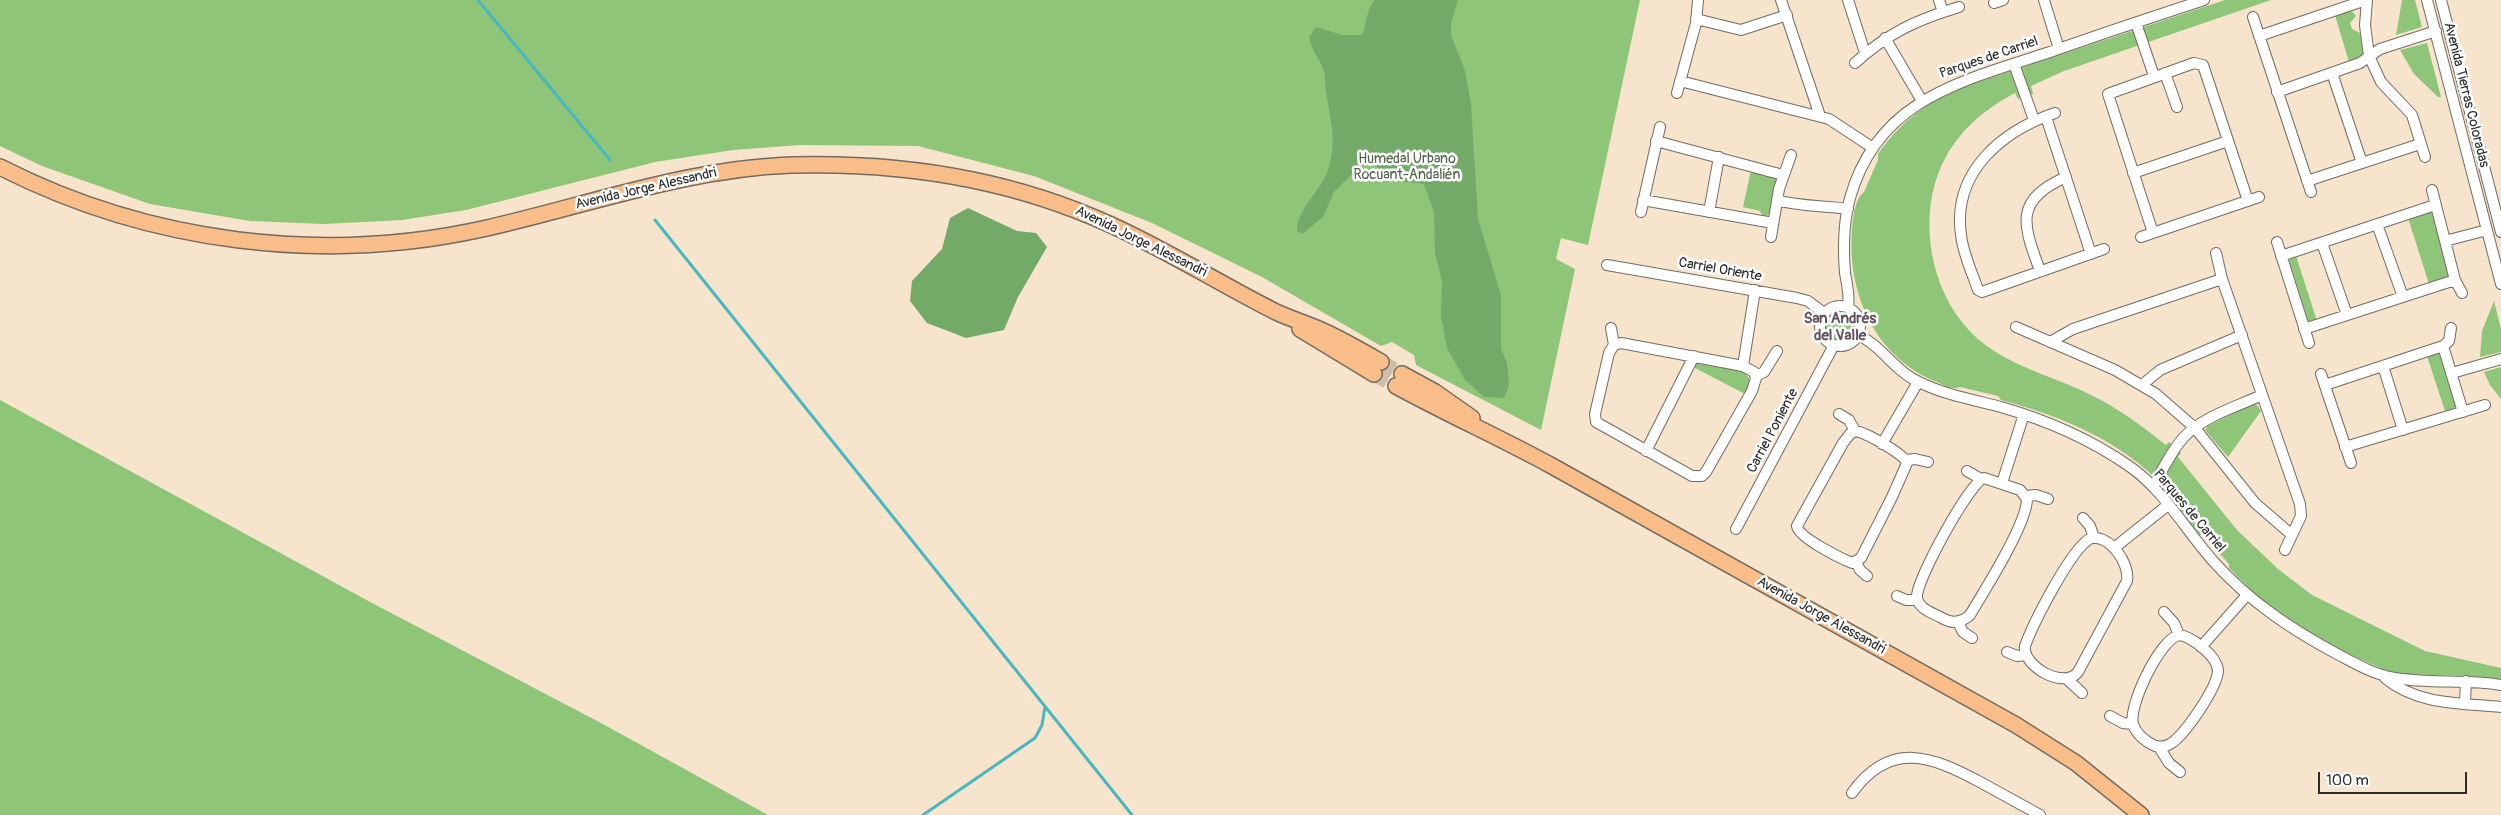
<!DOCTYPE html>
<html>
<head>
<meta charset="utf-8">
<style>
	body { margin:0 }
	#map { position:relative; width:2501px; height:815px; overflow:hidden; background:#f6e4cc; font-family:Pangolin,sans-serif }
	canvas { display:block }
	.scale { position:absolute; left:2318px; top:772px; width:149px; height:22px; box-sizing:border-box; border:2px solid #2b2b2b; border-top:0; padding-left:6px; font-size:15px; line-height:18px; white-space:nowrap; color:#2b2b2b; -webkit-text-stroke:4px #fff; paint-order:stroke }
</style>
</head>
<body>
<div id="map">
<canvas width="2501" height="815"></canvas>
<div class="scale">100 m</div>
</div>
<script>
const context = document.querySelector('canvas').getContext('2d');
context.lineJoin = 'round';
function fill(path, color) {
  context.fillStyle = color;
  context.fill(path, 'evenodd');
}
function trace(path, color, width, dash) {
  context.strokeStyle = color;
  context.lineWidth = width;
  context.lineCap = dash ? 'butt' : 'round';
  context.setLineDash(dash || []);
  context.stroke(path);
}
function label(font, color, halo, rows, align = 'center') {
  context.font = font + ' Pangolin,sans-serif';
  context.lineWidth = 5;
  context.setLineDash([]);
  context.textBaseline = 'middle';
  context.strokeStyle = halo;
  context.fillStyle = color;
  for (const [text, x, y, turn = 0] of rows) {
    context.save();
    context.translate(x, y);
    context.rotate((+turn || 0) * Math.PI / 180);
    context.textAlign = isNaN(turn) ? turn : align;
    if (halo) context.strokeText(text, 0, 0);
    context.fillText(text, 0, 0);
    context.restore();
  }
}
const green = new Path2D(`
	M 0,0 L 1640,0 L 1588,245 L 1561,238 L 1556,259 L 1575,269 L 1541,430 L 1416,365 L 1414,355 L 1392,342 L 1381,346 L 1262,277 L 1152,223 L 1034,176 L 918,146 L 800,145 L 733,150 L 655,162 L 466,210 L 402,220 L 324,224 L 250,221 L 150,204 L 42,166 L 0,146 Z
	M 2225,0 L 2271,0 L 2064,71 L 2031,86 L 2033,94 L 2018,99 L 2015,93 C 1971,116 1939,150 1931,202 C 1923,258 1945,320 1994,351 C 2024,370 2059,379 2091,395 C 2118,408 2142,426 2166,445 L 2169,442 L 2181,453 L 2178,457 L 2237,530 L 2278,569 L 2312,595 L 2425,651 L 2501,668 L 2501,680 L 2472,676 L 2395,674 L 2341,651 L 2293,624 L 2266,605 L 2229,568 L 2229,564 L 2203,535 L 2197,535 C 2183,514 2169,491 2151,474 C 2110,436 2054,414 2001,400 L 1998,396 L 1960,387 C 1951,391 1941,383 1932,380 C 1872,353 1847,290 1852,228 C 1853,217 1855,199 1864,192 L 1878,160 L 1878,154 C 1900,123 1923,105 1957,89 Z
	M 2402,0 L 2415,0 L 2422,27 L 2396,35 Z
	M 2352,11 L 2356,16 L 2350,23 L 2352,29 L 2360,33 L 2364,54 L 2361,58 L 2349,62 L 2335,15 Z
	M 2427,43 L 2441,97 L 2438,97 L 2414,74 L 2400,50 Z
	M 1751,170 L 1776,177 L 1777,179 L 1771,214 L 1763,217 L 1760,211 L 1743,207 Z
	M 2429,211 L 2434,213 L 2448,276 L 2446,280 L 2429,284 L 2408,218 Z
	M 2296,256 L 2317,321 L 2310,323 L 2308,321 L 2289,260 Z
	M 2494,301 L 2501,329 L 2501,352 L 2480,357 L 2482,331 Z
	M1825 326a15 15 0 1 1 30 0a15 15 0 1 1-30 0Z
	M 2437,353 L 2440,353 L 2456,406 L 2454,410 L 2446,414 L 2427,356 Z
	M 1697,362 L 1745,371 L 1750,381 L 1745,394 L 1693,367 Z
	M 2501,367 L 2501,399 L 2490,385 L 2484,372 Z
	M 0,400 L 372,603 L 601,723 L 768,815 L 0,815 Z
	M 2253,404 L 2257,405 L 2261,411 L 2228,457 L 2205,430 L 2208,426 Z`);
const forest = new Path2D(`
	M 1375,0 L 1458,0 L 1451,23 L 1451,35 L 1465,71 L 1471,104 L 1478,219 L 1501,295 L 1501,349 L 1507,363 L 1509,385 L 1504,398 L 1484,397 L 1465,380 L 1447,348 L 1441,316 L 1442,281 L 1435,253 L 1434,212 L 1424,184 L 1399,181 L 1374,165 L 1361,165 L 1334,192 L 1323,217 L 1302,234 L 1297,231 C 1298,206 1322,191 1329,167 C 1337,139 1330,118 1326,91 C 1325,84 1326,75 1323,68 C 1318,57 1311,49 1309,37 L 1316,27 L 1342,35 L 1362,35 C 1368,20 1365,13 1375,0 Z
	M 968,208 L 1017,231 L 1036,233 L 1047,247 L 1018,297 L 1004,330 L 966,338 L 927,323 L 910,301 L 912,281 L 942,249 L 950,218 Z`);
const stream = new Path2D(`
	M 478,0 L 610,160
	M 655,220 L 1132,815
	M 923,815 L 1035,738 L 1042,725 L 1045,707`);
const highwayTunnel = new Path2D(`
	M 1381,362 L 1402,374
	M 1374,374 L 1396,386`);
const minor = new Path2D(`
	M 1781,0 L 1820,116
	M 1848,0 L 1865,53
	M 1939,0 L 1943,12
	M 2044,0 L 2059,49
	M 2367,0 L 2365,25 L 2369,56 L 2381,82 L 2412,115 L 2425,157
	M 2427,0 L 2501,284
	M 2441,0 L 2501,232
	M 1994,3 L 2003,0
	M 2253,17 L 2311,192
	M 1696,19 L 1741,30 L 1787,15
	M 2136,23 L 2154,76
	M 2259,36 L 2366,0
	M 1885,38 L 1922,101
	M 1855,63 C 1888,33 1916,20 1959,7
	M 2014,64 L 2034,120
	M 2165,73 L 2177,107
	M 2332,73 L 2362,163
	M 1680,81 L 1829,119 L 1873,148
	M 2277,92 L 2360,63 L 2380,49 L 2436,31
	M 1677,93 L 1696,23 L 1698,0
	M 2055,113 C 2002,131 1952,172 1961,235 C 1963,254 1972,272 1978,290 L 1982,292 L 2104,249
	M 2046,117 L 2091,254
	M 1656,141 L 1783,175
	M 2133,173 L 2228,141
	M 2307,181 L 2420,144
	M 2432,190 L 2455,280 L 2462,293
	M 1643,200 L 1773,223
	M 1777,200 C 1801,207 1823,205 1848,209
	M 1641,212 L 1660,127
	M 1709,212 L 1719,157
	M 2377,224 L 2403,297
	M 2153,233 L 2108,94 L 2194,63 L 2203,65 L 2248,201
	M 1771,237 L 1779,189 L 1791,155
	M 2141,237 L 2259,197
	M 2445,241 L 2487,230
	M 2277,242 L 2309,343
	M 2322,243 L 2347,315
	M 2216,253 L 2222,279 L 2300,504 L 2301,516 L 2285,550
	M 2281,256 L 2435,205
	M 1607,265 L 1797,298 L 1808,301 L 1824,313
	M 2040,271 C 2024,226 2012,201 2066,177
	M1820 326a20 20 0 1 1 40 0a20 20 0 1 1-40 0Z
	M 1848,307 C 1850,296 1847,285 1845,273 C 1843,248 1843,223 1850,198 C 1878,98 1963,81 2050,52 C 2101,34 2152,17 2204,0
	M 2016,327 L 2115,370 L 2156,394 L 2195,428 L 2255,503 L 2292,535
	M 1611,328 L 1614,345
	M 2304,329 L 2455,280
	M 1858,335 C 1881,345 1895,372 1921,383 C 1946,395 1974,400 2001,407 C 2046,420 2090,439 2129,466 C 2164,490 2186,531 2214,562 C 2250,602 2292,630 2339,655 C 2356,664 2375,675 2395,678 C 2430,684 2466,679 2501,685
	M 2050,342 L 2073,329 L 2222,279
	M 1621,343 L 1743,366 L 1754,372 L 1756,378 L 1752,391 L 1706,472 L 1702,476 L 1692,476 L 1596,422 L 1595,414 L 1609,353 L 1614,345 Z
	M 2443,346 L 2463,412
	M 1743,366 L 1755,290
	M 2383,366 L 2403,430
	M 2452,373 L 2501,359
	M 2321,374 L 2351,463
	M 1756,376 L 1764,372 L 1777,351
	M 2142,385 L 2160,370 L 2242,335
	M 2325,385 L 2443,346 L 2449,341 L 2451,328
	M 1839,414 L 1849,420 L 1855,431
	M 1855,431 C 1865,432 1904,454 1907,463 L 1892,497 L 1861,558 L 1852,563 C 1840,558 1799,538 1797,526 L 1843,443 L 1850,434 Z
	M 1882,444 L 1918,382
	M 2345,447 L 2485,405
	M 1646,451 L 1694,356
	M 1906,460 L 1915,459 L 1928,462
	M 1967,471 L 1981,479
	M 1984,478 L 2020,490 L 2027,499 C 2027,524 1984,591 1970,615 C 1961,623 1952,624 1942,618 C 1933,613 1918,609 1917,597 C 1916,580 1970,482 1984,478 Z
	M 2002,483 L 2024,414
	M 2153,487 C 2162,471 2171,451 2184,437 C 2204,416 2236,407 2262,395
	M 2026,496 L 2036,495 L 2048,499
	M 2083,518 L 2090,526 L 2094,538
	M 1736,529 L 1834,345
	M 2091,538 C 2110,535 2130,563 2127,581 L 2078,672 C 2064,690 2022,666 2025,646 C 2033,624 2071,548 2091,538 Z
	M 2114,548 L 2168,505
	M 1856,562 L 1860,570 L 1867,576
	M 1897,596 L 1906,600 L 1917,600
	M 2164,612 L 2174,623 L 2179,635
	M 1958,622 L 1963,632 L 1972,638
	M 2179,635 C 2188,636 2196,642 2203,648 C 2209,653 2217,661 2218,670 C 2218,687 2184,736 2170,744 C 2165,747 2160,747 2155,746 C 2146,742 2136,734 2133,724 C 2128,706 2160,639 2179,635 Z
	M 2201,647 L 2247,595
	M 2007,652 L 2017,656 L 2025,655
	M 2385,678 C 2417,705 2461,703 2501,707
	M 2068,680 L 2082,693
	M 2465,703 L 2466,681
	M 2110,716 L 2123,723 L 2133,724
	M 2159,747 L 2169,763 L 2180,772
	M 1852,793 C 1890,740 1932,756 1980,782 C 2000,793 2020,804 2040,815`);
const highway = new Path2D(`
	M 0,167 C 149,243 323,265 487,228 C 588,205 686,169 791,165 C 900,162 1010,179 1109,224 C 1167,250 1220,284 1276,312 C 1291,319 1308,324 1323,331 C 1343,340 1362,351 1381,362
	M 1300,329 L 1374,374
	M 1402,374 L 1435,392 L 1472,418
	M 1396,386 C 1447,414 1501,438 1552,466 L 2016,725 L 2076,763 L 2141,815`);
const streetNames = [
	["Parques de Carriel",1989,58,-19],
	["Avenida Tierras Coloradas",2466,95,76],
	["Avenida Jorge Alessandri",646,189,-13],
	["Avenida Jorge Alessandri",1141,242,26],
	["Carriel Oriente",1720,270,10],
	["Carriel Poniente",1773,431,-62],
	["Parques de Carriel",2189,511,50],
	["Avenida Jorge Alessandri",1821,616,29]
];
const parkNames = [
	["Humedal Urbano",1407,159],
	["Rocuant-Andalién",1407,175]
];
const neighbourhoodNames = [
	["San Andrés",1840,319],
	["del Valle",1840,336]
];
fill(green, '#8fc578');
fill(forest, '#73aa68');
trace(stream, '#48b7c0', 3);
trace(highwayTunnel, '#cdbfac', 15, [15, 8]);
trace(minor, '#726c63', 12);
trace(highway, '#726c63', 18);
trace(minor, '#fff', 10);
trace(highway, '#f8bd88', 15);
label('14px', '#2b2b2b', '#fff', streetNames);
label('14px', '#4e6146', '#fff', parkNames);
label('bold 15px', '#62535e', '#fff', neighbourhoodNames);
</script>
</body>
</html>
